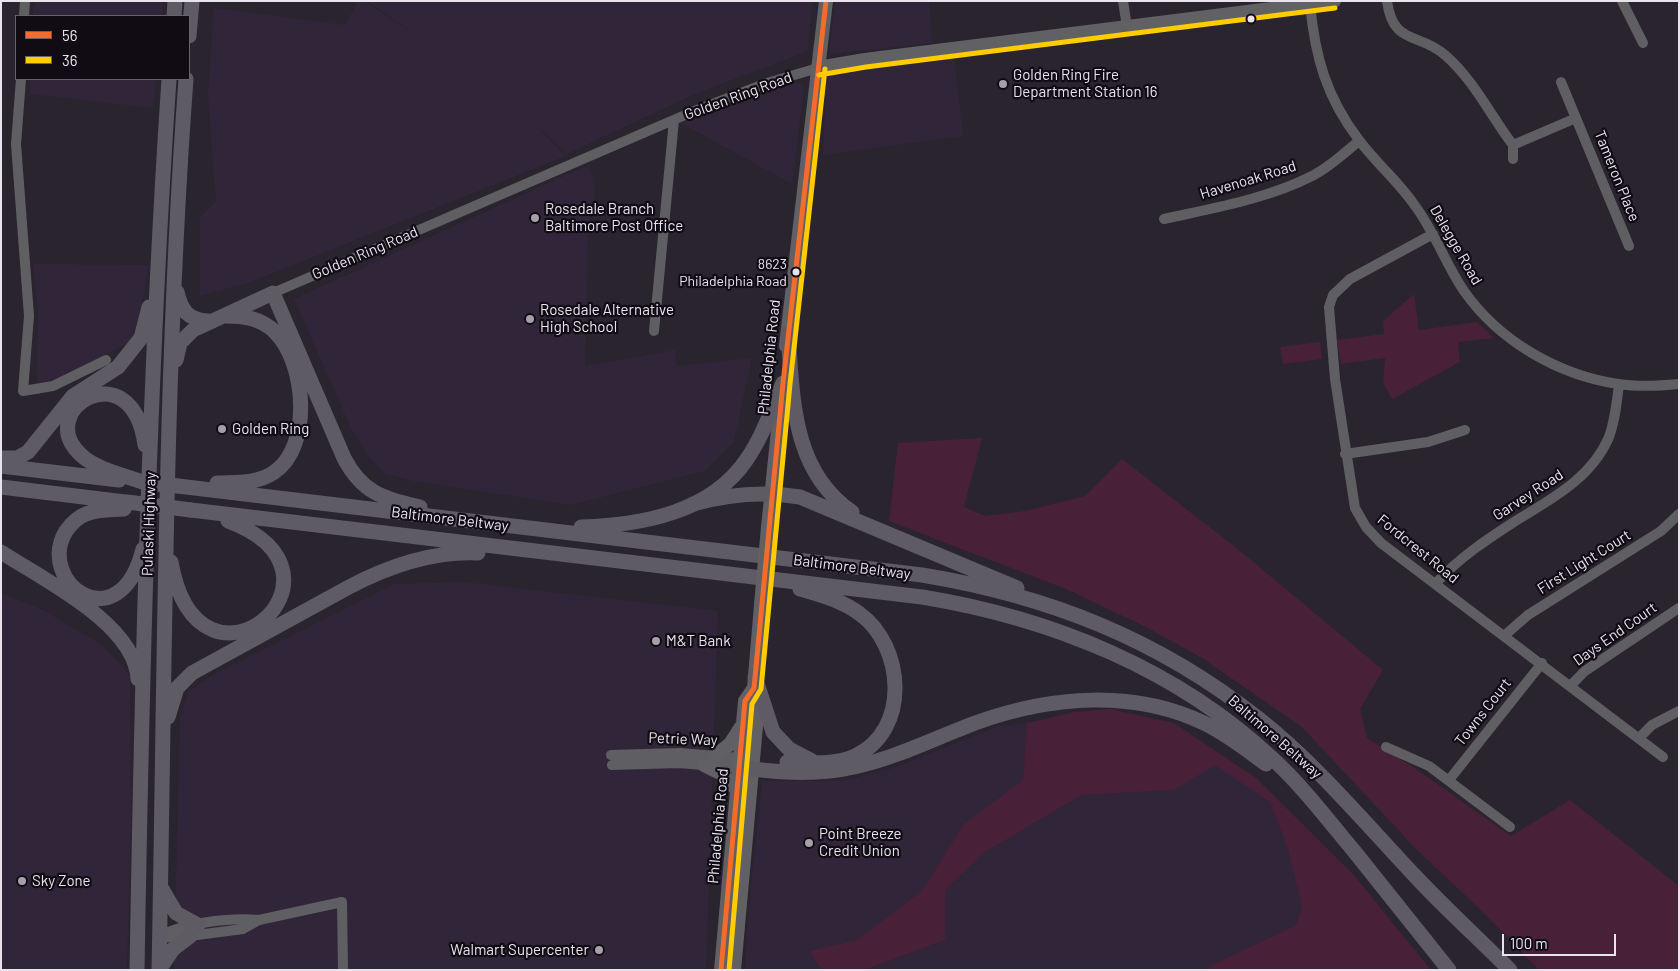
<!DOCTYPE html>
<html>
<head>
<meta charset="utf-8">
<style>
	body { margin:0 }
	#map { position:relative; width:1680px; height:971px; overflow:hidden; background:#29242e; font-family:Barlow,sans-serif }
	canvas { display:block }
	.frame { position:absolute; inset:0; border:2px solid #e9e3ee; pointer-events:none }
	.legend { position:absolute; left:15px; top:15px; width:175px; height:65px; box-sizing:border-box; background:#110c13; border:1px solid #67626b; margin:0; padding:6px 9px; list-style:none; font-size:15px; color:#e9e3ee }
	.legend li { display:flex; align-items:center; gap:10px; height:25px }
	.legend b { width:25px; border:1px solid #67626b }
	.scale { position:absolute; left:1502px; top:934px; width:114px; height:22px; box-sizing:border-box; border:2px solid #e9e3ee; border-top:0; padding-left:6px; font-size:15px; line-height:18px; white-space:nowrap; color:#e9e3ee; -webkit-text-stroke:4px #110c13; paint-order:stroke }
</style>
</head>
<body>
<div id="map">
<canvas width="1680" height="971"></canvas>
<div class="frame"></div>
<ul class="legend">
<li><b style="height:6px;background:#f36c2b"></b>56</li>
<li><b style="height:6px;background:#fc0"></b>36</li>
</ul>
<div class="scale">100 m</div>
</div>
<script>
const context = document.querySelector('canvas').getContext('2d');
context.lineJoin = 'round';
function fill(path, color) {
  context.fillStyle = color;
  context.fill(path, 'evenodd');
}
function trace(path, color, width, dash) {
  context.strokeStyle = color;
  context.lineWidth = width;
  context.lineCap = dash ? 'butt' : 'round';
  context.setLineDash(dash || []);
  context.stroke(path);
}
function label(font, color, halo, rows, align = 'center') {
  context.font = font + ' Barlow,sans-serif';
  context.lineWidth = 4.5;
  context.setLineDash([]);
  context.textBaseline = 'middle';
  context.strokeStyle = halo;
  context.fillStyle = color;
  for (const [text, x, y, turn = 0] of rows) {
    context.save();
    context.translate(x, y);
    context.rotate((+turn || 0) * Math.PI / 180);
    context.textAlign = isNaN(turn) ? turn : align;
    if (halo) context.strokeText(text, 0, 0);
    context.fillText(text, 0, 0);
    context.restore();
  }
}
const built = new Path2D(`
	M 34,1 L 163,1 L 162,16 L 33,16 Z
	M 358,1 L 364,1 L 426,42 L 367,1 L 812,1 L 808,50 L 798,55 L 697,93 L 567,154 L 525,115 L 566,156 L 248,283 L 200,296 L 200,218 L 216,202 L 208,94 L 214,8 L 345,25 Z
	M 835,1 L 929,1 L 932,43 L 829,54 Z
	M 954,57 L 963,136 L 823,155 L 826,82 L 831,73 L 836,69 Z
	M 30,79 L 156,79 L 153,108 L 30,94 Z
	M 798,82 L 803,85 L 803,97 L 792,184 L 681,123 Z
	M 590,164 L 595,192 L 588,230 L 585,366 L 675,350 L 677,366 L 752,358 L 734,441 L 704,471 L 571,505 L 413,481 L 385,474 L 366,453 L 350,426 L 294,299 Z
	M 33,264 L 149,265 L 140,314 L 129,343 L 58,378 L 37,383 L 38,310 Z
	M 464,582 L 718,611 L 706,970 L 174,970 L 180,718 L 188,692 L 211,676 L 395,584 Z
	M 1,593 L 43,610 L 99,643 L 124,668 L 130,677 L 131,824 L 127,970 L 1,970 Z
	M 1027,723 L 1023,780 L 964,824 L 923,891 L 857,940 L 809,951 L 822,970 L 745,970 L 748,917 L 762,781 L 843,781 L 896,767 L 999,726 Z
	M 1215,764 L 1270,802 L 1288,849 L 1302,907 L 1296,925 L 1212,965 L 1208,970 L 864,970 L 945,940 L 945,890 L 983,853 L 1082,795 L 1174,790 Z`);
const green = new Path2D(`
	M 1414,294 L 1419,330 L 1477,322 L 1494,338 L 1458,342 L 1460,362 L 1392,399 L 1383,382 L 1385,358 L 1341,364 L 1337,340 L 1384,334 L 1383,321 Z
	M 1320,342 L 1322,359 L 1283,364 L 1280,347 Z
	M 982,438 L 964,507 L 985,516 L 1025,511 L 1085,496 L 1122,459 L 1239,550 L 1383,670 L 1360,709 L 1367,738 L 1419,771 L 1511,836 L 1570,800 L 1679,886 L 1679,970 L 1539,970 L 1487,916 L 1415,848 L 1302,727 L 1202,658 L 1146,627 L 1066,589 L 889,521 L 898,443 Z
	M 1110,709 L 1174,723 L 1256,778 L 1353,874 L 1431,970 L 1208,970 L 1212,965 L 1296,925 L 1302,907 L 1288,849 L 1270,802 L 1215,765 L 1174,790 L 1082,795 L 983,853 L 945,890 L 945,940 L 864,970 L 822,970 L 809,951 L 857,940 L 922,891 L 964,824 L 1023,780 L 1027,723 L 1074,712 Z`);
const minor = new Path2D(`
	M 1123,1 L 1127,27
	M 1387,1 C 1393,46 1419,32 1445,55 C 1473,79 1491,116 1513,145 L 1513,159
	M 1622,1 L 1643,43
	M 1310,4 C 1315,56 1326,97 1359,140 C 1375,162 1397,180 1413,203 C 1434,230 1445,263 1464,291 C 1499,341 1558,375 1618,384 C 1638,387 1659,386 1679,384
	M 24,16 L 25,1
	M 21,79 L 16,144 L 29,316 L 23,391 L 53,386 L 106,360
	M 1561,82 L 1629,246
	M 1513,145 L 1576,118
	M 1164,219 C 1213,208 1267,199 1312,176 C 1330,167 1344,153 1359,141
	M 1433,234 L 1350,279 L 1333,295 L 1329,307 L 1335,379 L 1355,508 L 1366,527 L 1381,543 L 1663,757
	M 273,293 L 692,112 L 767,83 L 818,68
	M 654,331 L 674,120
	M 1345,454 L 1428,442 L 1465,430
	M 1436,583 C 1459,558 1486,540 1514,522 C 1551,499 1591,479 1609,437 C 1615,420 1617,402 1619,384
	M 1505,635 L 1528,615 L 1661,531 L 1679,514
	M 1570,686 L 1585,671 L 1679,608
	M 1639,738 L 1652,725 L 1679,711
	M 1386,747 L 1429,766 L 1510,827
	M 611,755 L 680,753 L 740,758
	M 612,765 L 679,763 L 739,768
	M 1449,780 L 1542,663
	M 160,936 L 174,938 L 243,929 L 259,920 L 342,902 L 343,970
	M 160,936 C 184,923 231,917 259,920`);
const major = new Path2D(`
	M 818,68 L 865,60 L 1334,1
	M 786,346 L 826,1
	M 768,527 L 782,392
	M 715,756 L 730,744 L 741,727
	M 704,765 L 722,774 L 737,790
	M 721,970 L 745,701 L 754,688
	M 734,970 L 758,704 L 754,688 L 761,605`);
const highway = new Path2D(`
	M 174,16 L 175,1
	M 189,36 L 192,1
	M 177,292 C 181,310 188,320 208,321
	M 788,334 C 793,399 792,471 852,512
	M 176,360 L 180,343 L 193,330 L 273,293 L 344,458 C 363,494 383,498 420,507
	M 145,445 C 132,349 32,410 81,455 C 97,470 125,475 145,483
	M 1,458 L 17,458 L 28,452 L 73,396 L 118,367 L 141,338 L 149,307
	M 1,466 L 119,480
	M 217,483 C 236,482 256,484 273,473 C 313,448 306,362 275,332 C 261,318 244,316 225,316
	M 178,486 L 922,575 C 1049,596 1158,639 1259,719 C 1317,765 1365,823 1416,877 C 1446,909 1479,939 1510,970
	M 1,487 L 125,502
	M 693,504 C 729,494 763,491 800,497 L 1017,588
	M 124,509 C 112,510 98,509 86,514 C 78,517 71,524 66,531 C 35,582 119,644 143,549
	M 191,510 L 922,597 C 1051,618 1178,669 1274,760 C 1304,788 1328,820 1354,851 C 1386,891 1417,930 1449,970
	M 581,527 C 641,525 711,513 747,459 C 763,436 772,408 783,383
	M 1,552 C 44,580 135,624 138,679
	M 171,562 C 199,719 370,574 228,521
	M 755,677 L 773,732 L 789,749 L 812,761
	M 168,717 L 177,688 L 192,673 L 349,587 C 389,566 433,551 478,553
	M 787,762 C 808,763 835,765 855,756 C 911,730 904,646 860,614 C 843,601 821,595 800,589
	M 752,769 C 786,773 820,775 854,767 C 896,758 937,737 978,722 C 1051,696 1134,689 1206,724 C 1228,735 1247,750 1266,764
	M 162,889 L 176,913 L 198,925
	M 137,970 C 142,673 149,375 169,79
	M 159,970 C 165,672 164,376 186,79
	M 159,970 L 173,949 L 190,936`);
const majorBridge = new Path2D(`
	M 761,605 L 768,527`);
const highwayBridge = new Path2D(`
	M 145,483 L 178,486
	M 127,502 L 191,510`);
const bus1 = new Path2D(`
	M 721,970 L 745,701 L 754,688 L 783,383 L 826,1`);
const bus2 = new Path2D(`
	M 819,75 L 866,67 L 1335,8
	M 729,970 L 752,704 L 761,689 L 790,384 L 825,69`);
const markers = [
	[1251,19,4.5,"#e9e3ee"],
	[1003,84,5,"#a6a0ab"],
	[535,218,5,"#a6a0ab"],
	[796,272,4.5,"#e9e3ee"],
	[530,319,5,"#a6a0ab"],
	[222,429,5,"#a6a0ab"],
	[656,641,5,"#a6a0ab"],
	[809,843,5,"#a6a0ab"],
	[22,881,5,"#a6a0ab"],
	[599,950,5,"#a6a0ab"]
];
const busNames = [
	["8623",787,264],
	["Philadelphia Road",787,281]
];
const poiNames = [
	["Golden Ring Fire",1013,75],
	["Department Station 16",1013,92],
	["Rosedale Branch",545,209],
	["Baltimore Post Office",545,226],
	["Rosedale Alternative",540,310],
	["High School",540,327],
	["Golden Ring",232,429],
	["M&T Bank",666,641],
	["Point Breeze",819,834],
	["Credit Union",819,851],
	["Sky Zone",32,881],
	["Walmart Supercenter",589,950,"right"]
];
const streetNames = [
	["Golden Ring Road",738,96,-20],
	["Tameron Place",1617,176,68],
	["Havenoak Road",1248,180,-17],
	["Delegge Road",1456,245,60],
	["Golden Ring Road",365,253,-23],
	["Philadelphia Road",769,357,-84],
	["Garvey Road",1528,495,-33],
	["Baltimore Beltway",450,519,7],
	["Pulaski Highway",149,524,-88],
	["Fordcrest Road",1418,549,39],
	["First Light Court",1584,562,-32],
	["Baltimore Beltway",852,567,7],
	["Days End Court",1615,634,-35],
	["Towns Court",1483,712,-52],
	["Baltimore Beltway",1275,737,41],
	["Petrie Way",683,739,2],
	["Philadelphia Road",718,826,-85]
];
fill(built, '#312639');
fill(green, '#482138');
trace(minor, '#5f5f63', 10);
trace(major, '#616065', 14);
trace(highway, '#5f5b64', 15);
trace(majorBridge, '#616065', 14);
trace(highwayBridge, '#5f5b64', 15);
trace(bus1, '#f36c2b', 5);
trace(bus2, '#fc0', 5);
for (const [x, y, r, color] of markers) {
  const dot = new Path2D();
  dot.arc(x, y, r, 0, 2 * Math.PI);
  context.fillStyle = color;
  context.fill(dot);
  trace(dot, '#110c13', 2);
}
label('14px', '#e9e3ee', '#110c13', busNames, 'right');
label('15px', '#e9e3ee', '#110c13', poiNames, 'left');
label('15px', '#e9e3ee', '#110c13', streetNames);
</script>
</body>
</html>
